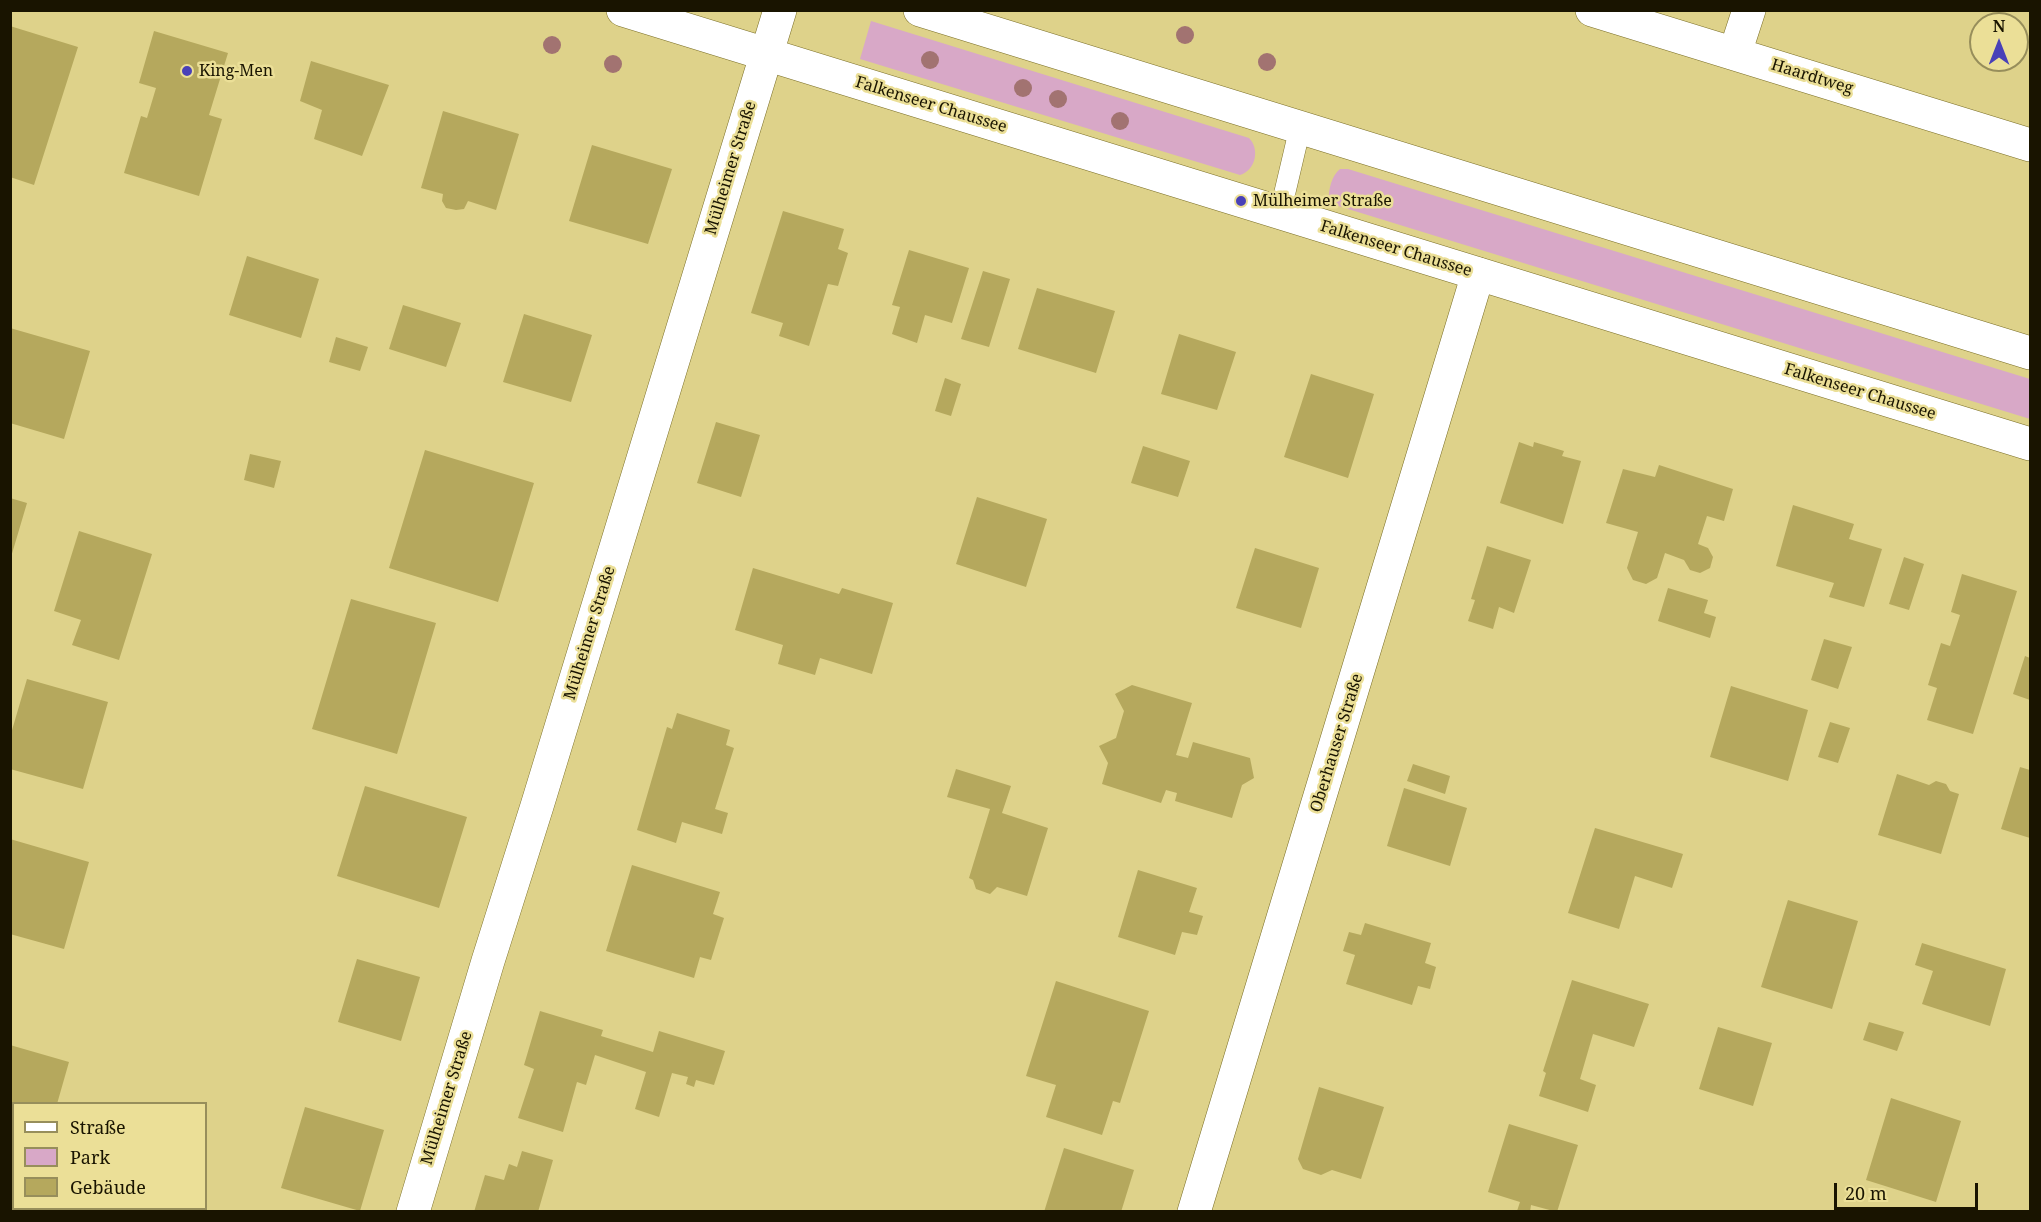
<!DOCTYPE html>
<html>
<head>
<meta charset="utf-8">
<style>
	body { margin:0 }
	#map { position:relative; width:2041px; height:1222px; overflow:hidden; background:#ded28a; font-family:"Noto Serif",serif }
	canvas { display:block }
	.frame { position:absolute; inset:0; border:12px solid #191400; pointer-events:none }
	.legend { position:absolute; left:12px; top:1102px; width:195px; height:108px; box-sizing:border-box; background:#ebdf97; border:2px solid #978e5b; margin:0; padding:8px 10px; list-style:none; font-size:18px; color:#191400 }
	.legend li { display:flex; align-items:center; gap:12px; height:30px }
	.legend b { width:30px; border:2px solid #978e5b }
	.north { position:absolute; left:1969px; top:12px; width:60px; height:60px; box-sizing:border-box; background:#ebdf97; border:2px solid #978e5b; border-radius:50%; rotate:0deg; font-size:16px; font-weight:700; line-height:24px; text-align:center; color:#191400 }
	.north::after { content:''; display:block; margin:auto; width:21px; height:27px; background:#4941b8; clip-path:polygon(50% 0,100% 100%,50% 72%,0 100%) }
	.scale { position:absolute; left:1834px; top:1183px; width:144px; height:27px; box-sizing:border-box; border:3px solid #191400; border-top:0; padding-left:8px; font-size:18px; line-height:21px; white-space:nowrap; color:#191400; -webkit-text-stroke:4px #ebdf97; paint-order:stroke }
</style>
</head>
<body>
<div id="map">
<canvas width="2041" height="1222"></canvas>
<div class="frame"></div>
<ul class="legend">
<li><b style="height:8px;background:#fff"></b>Straße</li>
<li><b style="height:16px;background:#d8a8c7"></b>Park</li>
<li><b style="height:16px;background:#b5a85d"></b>Gebäude</li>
</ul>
<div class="north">N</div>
<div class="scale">20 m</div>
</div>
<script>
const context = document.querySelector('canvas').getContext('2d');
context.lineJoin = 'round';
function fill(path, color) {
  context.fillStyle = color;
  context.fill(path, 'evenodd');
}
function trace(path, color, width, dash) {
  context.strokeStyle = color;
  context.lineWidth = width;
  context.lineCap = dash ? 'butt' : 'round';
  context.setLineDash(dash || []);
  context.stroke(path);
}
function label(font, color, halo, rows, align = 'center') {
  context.font = font + ' "Noto Serif",serif';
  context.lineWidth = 5;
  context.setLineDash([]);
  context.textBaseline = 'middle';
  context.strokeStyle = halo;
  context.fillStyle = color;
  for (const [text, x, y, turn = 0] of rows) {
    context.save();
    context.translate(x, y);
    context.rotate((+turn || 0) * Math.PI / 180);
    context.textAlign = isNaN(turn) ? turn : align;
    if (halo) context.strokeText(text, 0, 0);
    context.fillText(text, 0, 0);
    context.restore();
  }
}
const green = new Path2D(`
	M 871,21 L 1249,138 C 1260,149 1256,170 1240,175 L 860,59 Z
	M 1340,169 L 1348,169 L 2030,379 L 2030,419 L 1335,205 L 1329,200 C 1328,190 1332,175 1340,169 Z`);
const building = new Path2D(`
	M 10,26 L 78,47 L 34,185 L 10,177 Z
	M 154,31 L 228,53 L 209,115 L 222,119 L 199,196 L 124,173 L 141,116 L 147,118 L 156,88 L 139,83 Z
	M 311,61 L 389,85 L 362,156 L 314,139 L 322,110 L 300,101 Z
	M 443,111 L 519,134 L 496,210 L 468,201 L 464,209 L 456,210 L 446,208 L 442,201 L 443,194 L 421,188 Z
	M 592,145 L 672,169 L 648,244 L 569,221 Z
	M 783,211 L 844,229 L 838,249 L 848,253 L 838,286 L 828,284 L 809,346 L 779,336 L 783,323 L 751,313 Z
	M 909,250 L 969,268 L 952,323 L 925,315 L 917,343 L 892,334 L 900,307 L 892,305 Z
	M 247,256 L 319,279 L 301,338 L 229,315 Z
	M 983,271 L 1010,279 L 989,347 L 961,339 Z
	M 1037,288 L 1115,311 L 1096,373 L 1018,349 Z
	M 403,305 L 461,323 L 446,367 L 389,349 Z
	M 524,314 L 592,335 L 571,402 L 503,382 Z
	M 10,328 L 90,351 L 64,439 L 10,423 Z
	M 1179,334 L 1236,352 L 1217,410 L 1161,394 Z
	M 336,337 L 368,347 L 360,371 L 329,362 Z
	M 1311,374 L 1374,394 L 1348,478 L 1284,457 Z
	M 945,378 L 961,384 L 951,416 L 935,411 Z
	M 716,422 L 760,435 L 741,497 L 697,483 Z
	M 1519,442 L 1533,447 L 1534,442 L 1564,451 L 1562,456 L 1581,461 L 1563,524 L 1500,503 Z
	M 1143,446 L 1190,461 L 1178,497 L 1131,483 Z
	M 425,450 L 534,483 L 498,602 L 389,568 Z
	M 250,454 L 281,461 L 274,488 L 244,480 Z
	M 1659,465 L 1733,489 L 1724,521 L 1707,516 L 1698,544 L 1708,548 L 1713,557 L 1710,568 L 1700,573 L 1690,570 L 1684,560 L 1665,553 L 1657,578 L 1646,584 L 1633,580 L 1627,568 L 1638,532 L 1606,523 L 1623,469 L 1655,477 Z
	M 977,497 L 1047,519 L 1026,587 L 956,564 Z
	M 10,498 L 27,503 L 11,557 L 10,557 Z
	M 1793,505 L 1854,524 L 1849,539 L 1882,549 L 1864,607 L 1829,597 L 1834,583 L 1776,566 Z
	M 79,531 L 152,554 L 119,660 L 72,645 L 81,620 L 54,611 Z
	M 1487,546 L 1531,560 L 1514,613 L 1499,607 L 1493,629 L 1468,621 L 1475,600 L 1471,599 Z
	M 1255,548 L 1319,568 L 1301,628 L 1236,608 Z
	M 1904,557 L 1924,564 L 1909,610 L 1889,604 Z
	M 753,568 L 839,594 L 842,588 L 893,603 L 872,674 L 820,658 L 815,675 L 778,664 L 783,645 L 735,630 Z
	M 1962,574 L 2017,591 L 1973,734 L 1927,720 L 1937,688 L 1928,685 L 1941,643 L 1950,646 L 1960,615 L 1951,612 Z
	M 1668,588 L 1708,600 L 1704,613 L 1716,617 L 1710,638 L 1658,621 Z
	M 351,599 L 436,623 L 397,754 L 312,729 Z
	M 1824,639 L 1852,647 L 1838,689 L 1811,680 Z
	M 2025,656 L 2030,658 L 2030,700 L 2013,694 Z
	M 27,679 L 108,702 L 83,789 L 10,769 L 10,737 Z
	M 1132,685 L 1192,703 L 1176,755 L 1188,758 L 1193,742 L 1250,758 L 1254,778 L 1242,785 L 1232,818 L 1175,801 L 1177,793 L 1166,790 L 1161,803 L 1102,784 L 1108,763 L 1099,746 L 1116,738 L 1124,711 L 1115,694 Z
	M 1731,686 L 1808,710 L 1788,781 L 1710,757 Z
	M 677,713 L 730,730 L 726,745 L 734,748 L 715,809 L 728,813 L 722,834 L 682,822 L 676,843 L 637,830 L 667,727 L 672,729 Z
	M 1830,722 L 1850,728 L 1838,763 L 1818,757 Z
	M 1413,764 L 1450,776 L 1445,794 L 1407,781 Z
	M 2020,767 L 2030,770 L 2030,838 L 2001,829 Z
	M 956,769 L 1011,786 L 1002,813 L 1048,828 L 1027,896 L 997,887 L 990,894 L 976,889 L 973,880 L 969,878 L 990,809 L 947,797 Z
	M 1897,774 L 1929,785 L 1936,781 L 1946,784 L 1950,791 L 1959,794 L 1941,854 L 1878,835 Z
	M 365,786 L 467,817 L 439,908 L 337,876 Z
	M 1404,788 L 1467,808 L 1450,866 L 1387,846 Z
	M 1595,828 L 1683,854 L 1672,888 L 1635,876 L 1619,929 L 1568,913 Z
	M 10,839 L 89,862 L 64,949 L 10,934 Z
	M 632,865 L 720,892 L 713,914 L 724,918 L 711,960 L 700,957 L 694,978 L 606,951 Z
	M 1138,870 L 1197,888 L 1189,912 L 1203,916 L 1197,935 L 1182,932 L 1175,955 L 1118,937 Z
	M 1788,900 L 1858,921 L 1832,1009 L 1761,987 Z
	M 1365,923 L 1431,943 L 1425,963 L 1436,967 L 1430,989 L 1418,986 L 1412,1005 L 1346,984 L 1355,955 L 1343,951 L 1349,932 L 1361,935 Z
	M 1922,943 L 2006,969 L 1990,1026 L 1922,1004 L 1933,971 L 1915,965 Z
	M 357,959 L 420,977 L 401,1041 L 338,1022 Z
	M 1572,980 L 1649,1004 L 1634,1047 L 1593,1034 L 1580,1079 L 1596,1085 L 1588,1112 L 1539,1096 L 1546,1073 L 1543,1071 Z
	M 1056,981 L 1149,1011 L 1120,1103 L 1113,1101 L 1102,1135 L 1046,1117 L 1056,1085 L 1026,1076 Z
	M 540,1011 L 603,1030 L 601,1036 L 653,1052 L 659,1031 L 725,1051 L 714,1085 L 696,1080 L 694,1087 L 686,1084 L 688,1077 L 672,1073 L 659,1117 L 635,1109 L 646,1072 L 595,1055 L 586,1085 L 577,1082 L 563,1132 L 518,1118 L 534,1069 L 524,1065 Z
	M 1869,1022 L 1904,1032 L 1897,1051 L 1863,1040 Z
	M 1718,1027 L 1772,1043 L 1753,1106 L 1699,1089 Z
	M 10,1045 L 69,1062 L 57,1104 L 14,1104 L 14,1126 L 10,1125 Z
	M 1319,1087 L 1384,1107 L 1361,1179 L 1332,1170 L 1321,1175 L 1303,1169 L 1298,1159 Z
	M 1891,1098 L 1961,1121 L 1936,1202 L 1866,1180 Z
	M 305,1107 L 384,1130 L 360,1211 L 281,1188 Z
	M 1509,1124 L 1578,1145 L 1557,1212 L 1531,1205 L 1530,1212 L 1519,1212 L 1517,1211 L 1520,1202 L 1488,1192 Z
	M 1064,1148 L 1134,1170 L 1121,1212 L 1044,1212 Z
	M 522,1151 L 553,1160 L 538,1212 L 474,1212 L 485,1175 L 504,1180 L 509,1164 L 517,1167 Z`);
const lane = new Path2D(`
	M 1280,213 L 1300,128`);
const street = new Path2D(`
	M 1592,10 L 2030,145
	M 1735,53 L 1749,10
	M 413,1212 L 488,961 L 537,806 L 780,10
	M 1194,1212 L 1478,274`);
const secondary = new Path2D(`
	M 623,10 L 2030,444
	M 920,10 L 2030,353`);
const trees = [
	[1185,35],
	[552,45],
	[930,60],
	[1267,62],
	[613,64],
	[1023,88],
	[1058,99],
	[1120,121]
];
const markers = [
	[187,71,6,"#4941b8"],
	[1241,201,6,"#4941b8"]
];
const poiNames = [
	["King-Men",199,71],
	["Mülheimer Straße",1253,201]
];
const streetNames = [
	["Haardtweg",1812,77,17],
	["Falkenseer Chaussee",931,105,17],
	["Mülheimer Straße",731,168,-73],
	["Falkenseer Chaussee",1396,249,17],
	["Falkenseer Chaussee",1860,392,17],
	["Mülheimer Straße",590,633,-73],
	["Oberhauser Straße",1337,743,-73],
	["Mülheimer Straße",447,1098,-73]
];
fill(green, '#d8a8c7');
fill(building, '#b5a85d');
trace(lane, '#7b6f27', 22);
trace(street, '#7b6f27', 34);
trace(secondary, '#7b6f27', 34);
trace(lane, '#fff', 21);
trace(street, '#fff', 33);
trace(secondary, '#fff', 33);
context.fillStyle = '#a27371';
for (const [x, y] of trees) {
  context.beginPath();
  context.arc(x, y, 9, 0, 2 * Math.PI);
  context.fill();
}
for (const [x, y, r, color] of markers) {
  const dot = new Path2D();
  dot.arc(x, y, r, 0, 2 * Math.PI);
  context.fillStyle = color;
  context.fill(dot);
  trace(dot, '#ebdf97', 2);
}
label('16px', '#191400', '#ebdf97', poiNames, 'left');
label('16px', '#191400', '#ebdf97', streetNames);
</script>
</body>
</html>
